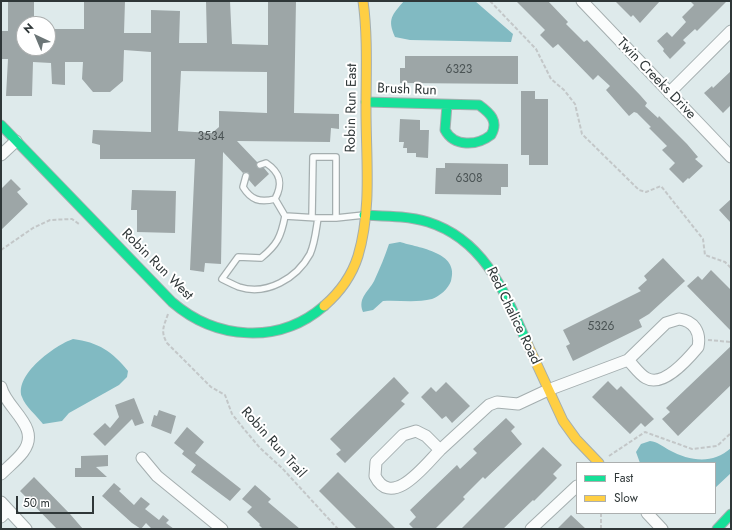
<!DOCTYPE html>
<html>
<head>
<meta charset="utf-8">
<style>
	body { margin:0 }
	#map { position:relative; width:732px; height:530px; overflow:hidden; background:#deeaeb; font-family:Jost,sans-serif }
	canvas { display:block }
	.frame { position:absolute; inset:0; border:2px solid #2f3738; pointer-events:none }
	.legend { position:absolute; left:576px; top:462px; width:140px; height:52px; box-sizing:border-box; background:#fff; border:1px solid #acafaf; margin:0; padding:5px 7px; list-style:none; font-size:12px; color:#2f3738 }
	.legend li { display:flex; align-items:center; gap:8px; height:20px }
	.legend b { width:20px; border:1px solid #acafaf }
	.north { position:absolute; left:16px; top:16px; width:40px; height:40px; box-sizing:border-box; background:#fff; border:1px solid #acafaf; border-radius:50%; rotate:316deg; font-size:11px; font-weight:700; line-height:16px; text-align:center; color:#2f3738 }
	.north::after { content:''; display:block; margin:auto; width:14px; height:18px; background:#6c7677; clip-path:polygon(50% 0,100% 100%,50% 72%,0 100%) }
	.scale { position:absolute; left:16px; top:496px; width:78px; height:18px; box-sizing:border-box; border:2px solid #2f3738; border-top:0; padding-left:5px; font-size:12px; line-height:14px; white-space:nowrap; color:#2f3738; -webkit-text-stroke:3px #fff; paint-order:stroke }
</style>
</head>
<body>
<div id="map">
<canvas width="732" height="530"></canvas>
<div class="frame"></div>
<ul class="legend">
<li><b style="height:5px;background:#16e098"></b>Fast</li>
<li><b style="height:5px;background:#ffcf43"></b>Slow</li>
</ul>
<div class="north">N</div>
<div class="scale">50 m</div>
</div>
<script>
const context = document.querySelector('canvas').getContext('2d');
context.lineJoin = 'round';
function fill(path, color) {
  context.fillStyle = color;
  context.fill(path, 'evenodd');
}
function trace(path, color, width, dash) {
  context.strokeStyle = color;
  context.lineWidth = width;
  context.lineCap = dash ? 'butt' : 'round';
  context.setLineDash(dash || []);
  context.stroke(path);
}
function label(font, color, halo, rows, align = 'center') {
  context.font = font + ' Jost,sans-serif';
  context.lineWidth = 4;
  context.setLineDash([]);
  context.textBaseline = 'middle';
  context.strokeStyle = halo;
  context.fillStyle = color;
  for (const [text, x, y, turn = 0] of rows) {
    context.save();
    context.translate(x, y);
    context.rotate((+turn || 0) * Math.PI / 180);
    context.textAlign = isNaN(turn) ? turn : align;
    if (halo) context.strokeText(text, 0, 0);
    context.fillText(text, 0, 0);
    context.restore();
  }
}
const water = new Path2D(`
	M 404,1 L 475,1 L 513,34 L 511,42 L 410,40 L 395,37 C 387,19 392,15 404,1 Z
	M 400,242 C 419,248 460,252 451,281 C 448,289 440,296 432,299 C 416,303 399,300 383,301 L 373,310 L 363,312 C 357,297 370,291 375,279 C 380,268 385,256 389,244 Z
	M 73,339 C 98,342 113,352 128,371 L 127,377 L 119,385 L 69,413 L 62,421 L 43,424 C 37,416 25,406 22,397 C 14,375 55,345 73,339 Z
	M 650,441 C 658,442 662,446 669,450 C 690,461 712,465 731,448 L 731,473 L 715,488 L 715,463 L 640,463 L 636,452 L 641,444 Z`);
const building = new Path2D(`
	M 8,1 L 34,1 L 34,24 L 24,24 L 24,48 L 48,48 L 48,29 L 84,29 L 84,1 L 125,1 L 124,33 L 151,33 L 151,10 L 180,11 L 179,43 L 207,43 L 206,1 L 230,1 L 232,44 L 268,45 L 268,1 L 296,1 L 294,113 L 339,114 L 339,129 L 331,128 L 330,142 L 237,141 L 257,162 L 257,168 L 264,168 L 269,174 L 255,187 L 249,180 L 249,173 L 245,172 L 243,173 L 223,152 L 221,264 L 205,263 L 204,272 L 190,270 L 195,159 L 100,159 L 100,145 L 92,143 L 93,130 L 151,132 L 151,52 L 124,50 L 123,81 L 110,92 L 93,92 L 82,79 L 83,62 L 65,62 L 65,85 L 52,84 L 51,63 L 33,62 L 32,96 L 6,96 L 8,59 L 1,59 L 1,31 L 8,31 ZM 181,71 L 267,72 L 267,113 L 219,111 L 219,127 L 212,133 L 178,131 Z
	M 516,1 L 548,1 L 568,22 L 566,24 L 584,42 L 587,40 L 640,95 L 647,103 L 645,106 L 658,118 L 659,116 L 687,144 L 698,157 L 695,159 L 703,166 L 689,179 L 688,178 L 683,183 L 669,169 L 675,163 L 662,150 L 667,146 L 649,128 L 651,127 L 637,113 L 634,112 L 629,116 L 606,90 L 610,86 L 598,75 L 593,80 L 558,44 L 553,48 L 540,35 L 545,30 Z
	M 615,1 L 660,1 L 640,23 L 633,15 L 631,17 Z
	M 690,1 L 727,1 L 697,31 L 695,29 L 683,40 L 686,43 L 670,59 L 663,51 L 664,49 L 657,41 L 667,32 L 672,37 L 686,22 L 682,17 L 694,5 Z
	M 405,56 L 518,56 L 518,84 L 400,83 L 400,68 L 405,68 Z
	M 731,71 L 731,105 L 723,113 L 704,93 L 712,86 L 713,88 Z
	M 521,91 L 535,91 L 535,99 L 548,99 L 548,165 L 529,165 L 529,155 L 521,155 Z
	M 400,119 L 420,120 L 420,130 L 429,130 L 428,158 L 416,157 L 416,153 L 407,153 L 407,148 L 403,148 L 404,142 L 399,142 Z
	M 445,163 L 508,164 L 508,187 L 501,187 L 501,195 L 435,194 L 436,168 L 445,168 Z
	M 11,179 L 21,189 L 17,192 L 28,204 L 1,230 L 1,189 Z
	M 132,190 L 176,191 L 175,233 L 137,232 L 137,210 L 131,210 Z
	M 731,199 L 731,223 L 719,210 Z
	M 663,258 L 685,281 L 649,314 L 639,320 L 642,327 L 573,361 L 566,346 L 570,344 L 563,330 L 641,291 L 638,288 L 647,280 L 644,276 Z
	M 711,270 L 731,290 L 731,331 L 687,286 L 698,276 L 702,280 Z
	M 731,346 L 731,385 L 678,436 L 662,419 L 670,412 L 666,408 Z
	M 394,377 L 409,393 L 401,401 L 405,404 L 345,463 L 336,454 L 341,450 L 330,439 Z
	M 608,381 L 617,390 L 621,386 L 654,419 L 645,427 L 641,423 L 630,434 L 592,397 Z
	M 446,382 L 470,406 L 452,423 L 446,416 L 442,419 L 421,397 L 431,387 L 436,392 Z
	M 134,398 L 144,423 L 135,426 L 132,419 L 105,446 L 93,434 L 105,423 L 110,428 L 119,417 L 115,405 Z
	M 159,410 L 176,416 L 171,434 L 151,426 L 154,415 L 157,416 Z
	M 506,418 L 515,427 L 511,431 L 522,444 L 485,479 L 483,477 L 463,497 L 465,499 L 435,529 L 414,529 L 409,524 L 416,517 L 410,510 L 457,465 L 460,469 L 477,453 L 473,449 Z
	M 187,427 L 204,442 L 195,453 L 241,489 L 230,501 L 191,472 L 196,465 L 182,454 L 184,451 L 174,443 Z
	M 543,447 L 562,465 L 553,474 L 557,478 L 534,501 L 533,500 L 503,529 L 461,529 Z
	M 108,455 L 108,466 L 96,467 L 107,477 L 75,477 L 75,468 L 81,468 L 81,456 Z
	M 338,472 L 396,529 L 357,529 L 319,491 Z
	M 34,477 L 70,514 L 83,529 L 57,529 L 20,491 Z
	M 114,483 L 121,489 L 119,491 L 134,505 L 141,497 L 150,504 L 145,509 L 159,520 L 163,515 L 169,520 L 166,523 L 174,529 L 152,529 L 146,523 L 141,529 L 132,523 L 102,496 Z
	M 255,485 L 271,499 L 268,502 L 300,529 L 263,529 L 259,525 L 260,524 L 247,512 L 252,507 L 242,499 Z
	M 571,515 L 586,529 L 557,529 Z`);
const path = new Path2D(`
	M 490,1 L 536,49 L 551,79 L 564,90 L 575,104 L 582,134 L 639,190 L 646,192 L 661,186 L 703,239 L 705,255 L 725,262 L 731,268
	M 1,250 L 33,228 L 50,220 L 72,219 L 79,224
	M 168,314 C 164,326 160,331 167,343 L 211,387 L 225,395 L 232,414 L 244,429 L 260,448 L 282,468 L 338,529
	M 708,340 L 731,342
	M 609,456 L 645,432 L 692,449 L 717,446 L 731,433
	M 601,529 L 601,513`);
const lane = new Path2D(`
	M 246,176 L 243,187 C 251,200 260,203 275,199 C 283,184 281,173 266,163 L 260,165
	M 275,199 L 285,216
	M 285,216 L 318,218 C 316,230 315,243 310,254 C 297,278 267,296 239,287 C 234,285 228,282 222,279 L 238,257 L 261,258 C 277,245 281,237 285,216 Z
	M 312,217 L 313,157 L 336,157 L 336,218 L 318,218
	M 336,218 L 364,215`);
const street = new Path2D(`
	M 582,1 L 731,157
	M 669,93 L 731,31
	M 1,155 L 16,141
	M 679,319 C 694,321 701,332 698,347 C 688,359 663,388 646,378 C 639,374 634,366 628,360 L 666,323 Z
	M 1,387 C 6,409 42,427 23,452 C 17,460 8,467 1,474
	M 416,431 L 426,436 L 440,450 C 426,464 392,510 375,476 L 376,462 L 403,435 Z
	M 440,450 L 489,405 L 497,402 L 518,404 L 548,390 L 628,360
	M 142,458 L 157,476 L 222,529
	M 1,502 L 26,529
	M 647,513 L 662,529
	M 1,517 L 8,510
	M 531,529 L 577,486`);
const fast = new Path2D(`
	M 366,102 L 479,105 C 490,113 499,121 491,135 C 477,146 454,147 445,130 L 447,105
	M 1,125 L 172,302 C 216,340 279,345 324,306
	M 364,215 C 385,216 408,216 428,222 C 485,240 505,293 527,343
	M 717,529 L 731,514`);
const slow = new Path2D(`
	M 324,306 C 339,293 352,275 358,256 C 372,209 366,158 366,110 C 366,74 368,37 363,1
	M 527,343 L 563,421 L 576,439 L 599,463`);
const numberNames = [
	["6323",459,70],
	["3534",211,137],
	["6308",469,179],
	["5326",601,327]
];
const streetNames = [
	["Twin Creeks Drive",656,79,46],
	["Brush Run",407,90,2],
	["Robin Run East",352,108,-89],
	["Robin Run West",157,265,45],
	["Red Chalice Road",513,316,64],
	["Robin Run Trail",273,443,48]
];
fill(water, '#81bac2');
fill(building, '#9da6a7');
trace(lane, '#a4aeaf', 8);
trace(street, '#a4aeaf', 13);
trace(fast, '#a4aeaf', 11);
trace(slow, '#a4aeaf', 11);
trace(path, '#c3c7c8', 2, [4, 2]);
trace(lane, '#fafcfc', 5.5);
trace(street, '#fafcfc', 11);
trace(fast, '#16e098', 9);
trace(slow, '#ffcf43', 9);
label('12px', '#4a5354', null, numberNames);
label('14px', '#2f3738', '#fff', streetNames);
</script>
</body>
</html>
